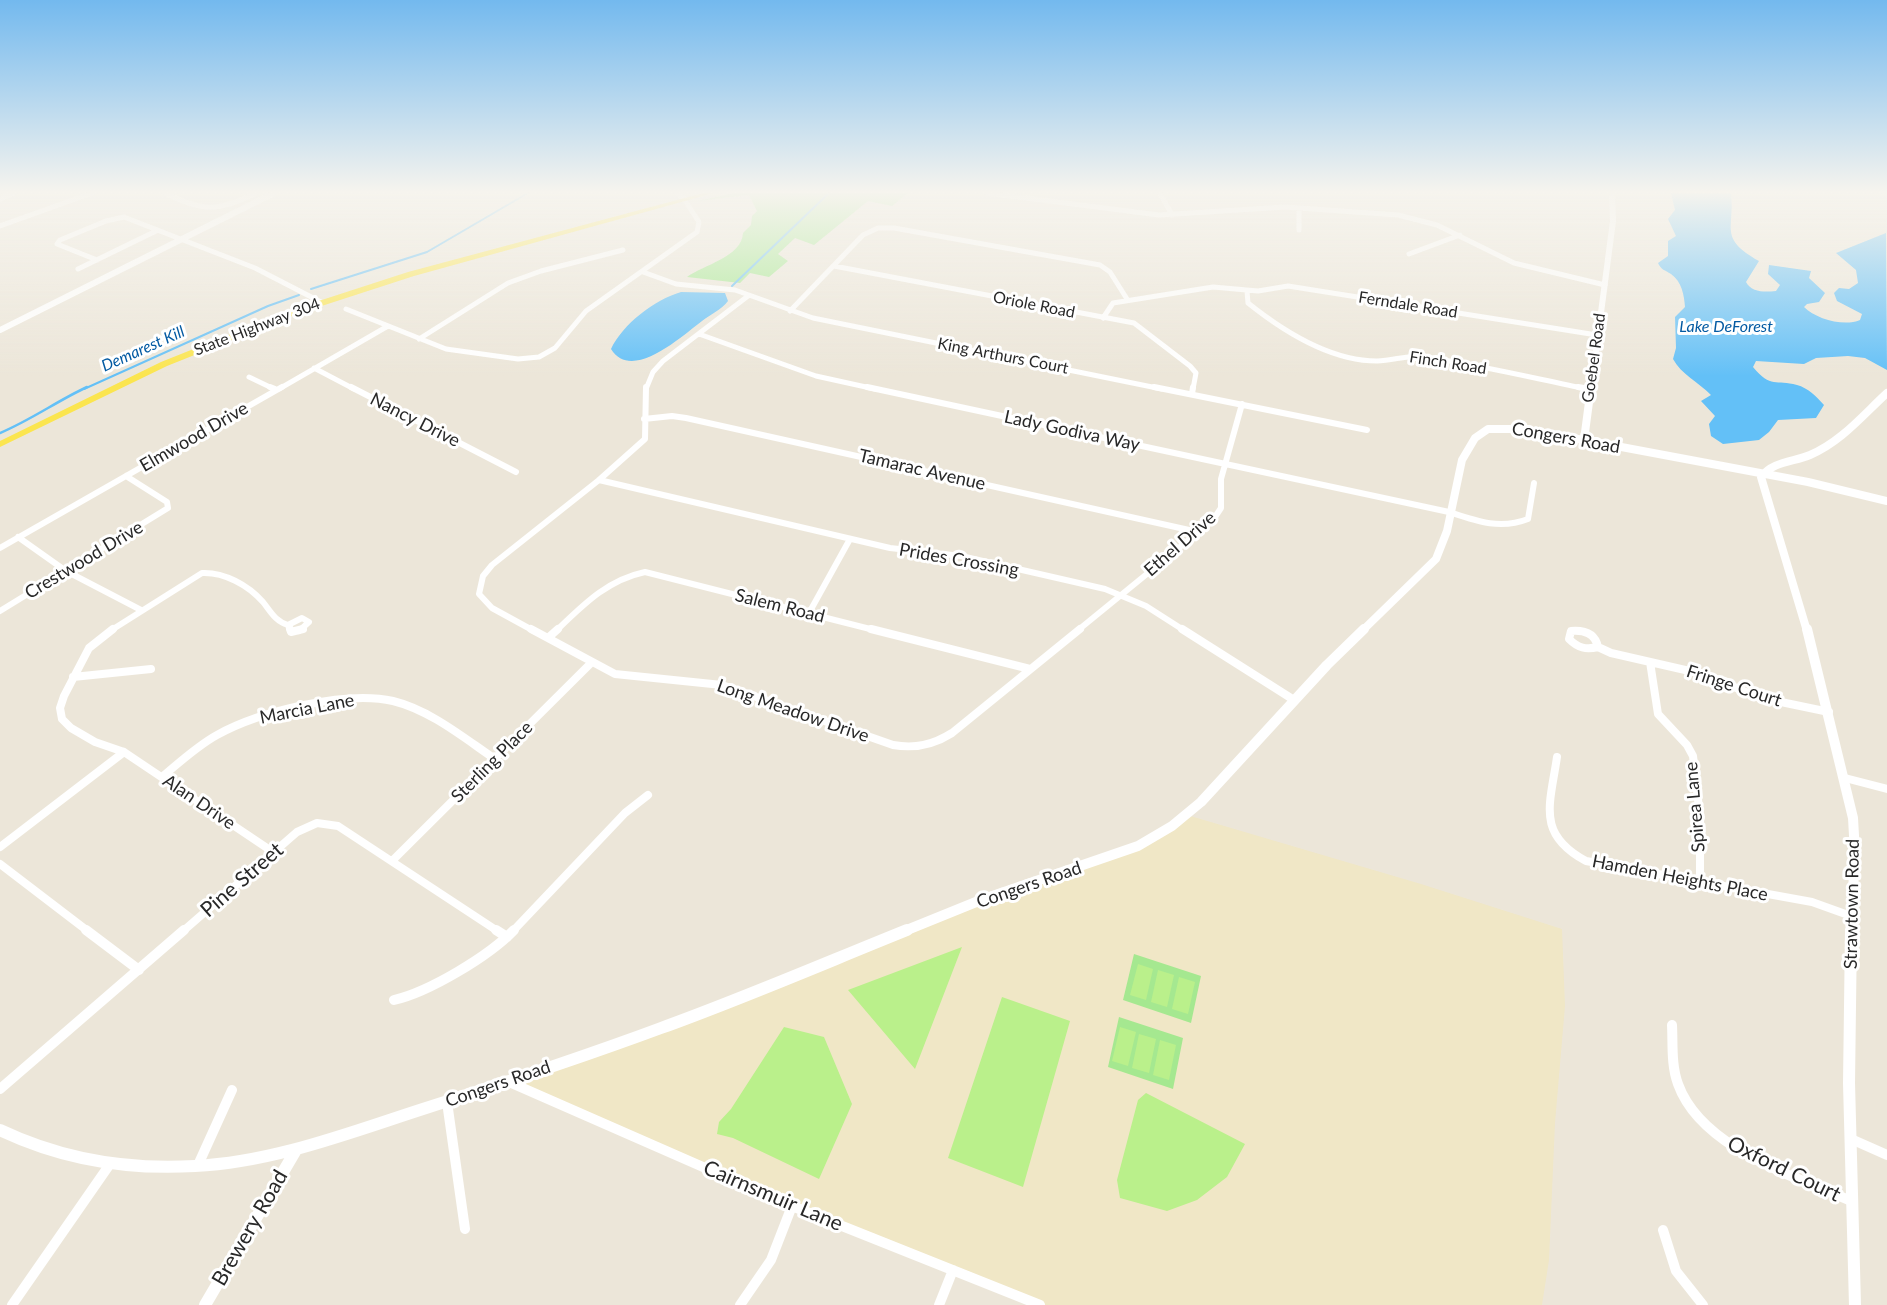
<!DOCTYPE html>
<html>
<head>
<meta charset="utf-8">
<style>
	body { margin:0 }
	canvas { display:block; background:#ece6d9 }
</style>
</head>
<body>
<canvas width="1887" height="1305"></canvas>
<script>
const context = document.querySelector('canvas').getContext('2d');
context.lineJoin = 'round';
function fill(path, color) {
  context.fillStyle = color;
  context.fill(path, 'evenodd');
}
function trace(path, color, width, dash) {
  context.strokeStyle = color;
  context.lineWidth = width;
  context.lineCap = dash ? 'butt' : 'round';
  context.setLineDash(dash || []);
  context.stroke(path);
}
function label(font, color, halo, rows, align = 'center') {
  context.font = font + ' Lato,sans-serif';
  context.lineWidth = 6;
  context.setLineDash([]);
  context.textBaseline = 'middle';
  context.strokeStyle = halo;
  context.fillStyle = color;
  for (const [text, x, y, turn = 0] of rows) {
    context.save();
    context.translate(x, y);
    context.rotate((+turn || 0) * Math.PI / 180);
    context.textAlign = isNaN(turn) ? turn : align;
    if (halo) context.strokeText(text, 0, 0);
    context.fillText(text, 0, 0);
    context.restore();
  }
}
const education = new Path2D(`
	M 1187,815 L 1421,884 L 1562,929 L 1565,1006 L 1555,1123 L 1549,1260 L 1542,1305 L 1040,1305 L 508,1082 L 981,900 L 1126,851 Z`);
const green = new Path2D(`
	M 733,193 L 908,193 L 892,206 L 868,201 L 814,245 L 795,238 L 778,254 L 788,261 L 769,277 L 750,273 L 740,283 L 687,277 C 703,265 742,257 743,233 L 751,225 L 752,216 L 757,211 L 749,195 L 698,201 Z
	M 1134,954 L 1201,976 L 1191,1023 L 1123,1000 Z
	M 1119,1017 L 1183,1038 L 1173,1089 L 1108,1067 Z`);
const pitch = new Path2D(`
	M 962,947 L 915,1069 L 848,990 Z
	M 1138,964 L 1153,969 L 1146,1000 L 1130,995 Z
	M 1158,970 L 1174,975 L 1167,1007 L 1151,1002 Z
	M 1179,977 L 1195,982 L 1188,1014 L 1172,1009 Z
	M 1002,997 L 1070,1021 L 1023,1187 L 948,1158 Z
	M 784,1027 L 824,1037 L 852,1104 L 819,1179 L 733,1138 L 717,1134 L 719,1122 L 731,1109 Z
	M 1120,1027 L 1136,1032 L 1128,1066 L 1112,1061 Z
	M 1139,1034 L 1156,1039 L 1149,1073 L 1132,1068 Z
	M 1160,1040 L 1176,1045 L 1169,1080 L 1153,1075 Z
	M 1146,1093 L 1245,1144 L 1227,1177 L 1197,1200 L 1167,1211 L 1120,1198 L 1117,1180 L 1138,1100 Z`);
const water = new Path2D(`
	M 1671,193 L 1731,193 C 1735,229 1718,238 1759,261 L 1746,282 C 1752,293 1765,292 1776,291 L 1780,285 L 1768,274 L 1769,265 L 1811,271 L 1809,278 L 1825,293 L 1819,302 L 1807,304 L 1804,307 C 1816,319 1844,327 1860,320 L 1862,314 L 1837,301 L 1834,293 L 1839,288 L 1849,289 L 1858,283 L 1856,270 L 1836,253 L 1886,233 L 1887,370 L 1865,358 L 1848,356 L 1816,358 L 1804,364 L 1756,361 L 1753,367 C 1771,389 1776,379 1797,385 C 1808,388 1816,396 1824,405 L 1816,418 L 1778,420 L 1769,432 L 1759,440 L 1723,444 L 1711,436 L 1709,424 L 1715,416 L 1701,401 L 1711,395 C 1698,382 1681,374 1673,359 L 1676,348 L 1675,317 L 1685,307 C 1684,295 1682,282 1671,274 C 1665,270 1661,270 1658,263 L 1668,256 L 1668,241 L 1676,236 L 1668,219 L 1675,210 Z
	M 681,292 L 725,293 L 728,301 C 721,310 711,314 702,321 C 683,335 632,383 611,349 C 623,324 654,300 681,292 Z`);
const streamFar1 = new Path2D(`
	M 732,286 L 829,193
	M 311,289 L 427,252 L 528,193
	M 84,389 L 268,306 L 299,295`);
const stream = new Path2D(`
	M 0,433 C 31,420 57,401 87,387`);
const minorFar3 = new Path2D(`
	M 165,193 C 204,212 217,212 256,193
	M 987,193 L 1159,215 L 1285,207 L 1398,215 L 1437,225 L 1514,263 L 1605,285
	M 1160,193 L 1172,215
	M 0,199 L 14,193
	M 1299,208 L 1299,230
	M 0,226 L 92,193
	M 1409,254 L 1460,235
	M 97,260 L 57,244 L 60,240 L 106,221 L 124,217 L 255,268 L 321,302
	M 834,266 L 1134,323 L 1190,366 L 1196,373 L 1193,389
	M 78,269 L 156,231
	M 643,272 L 676,284 L 735,290 L 813,318 L 1162,389
	M 1247,291 L 1248,303 C 1283,331 1331,361 1377,361 C 1394,361 1408,354 1425,357 C 1479,365 1533,378 1587,389
	M 346,309 L 446,349 L 518,359 L 539,357 L 555,348 L 586,311 L 697,232 L 699,222 L 684,199
	M 790,311 L 863,235 L 878,228 L 894,228 L 1100,265 L 1110,272 L 1127,299
	M 1103,318 L 1113,303 L 1213,287 L 1258,291 L 1288,286 L 1597,335
	M 699,334 L 816,376 L 875,389
	M 419,339 L 508,283 L 541,271 L 623,250
	M 314,368 L 354,389
	M 249,377 L 274,389
	M 279,389 L 388,326
	M 646,389 L 653,372 L 663,361 L 748,296`);
const minorFar2 = new Path2D(`
	M 270,387 L 275,389
	M 351,387 L 516,472
	M 867,387 L 1449,512 C 1476,521 1500,530 1528,519 L 1534,483
	M 1154,387 L 1367,430
	M 1578,387 L 1589,389
	M 1192,394 L 1193,387
	M 644,419 L 672,416 L 686,418 L 1198,532
	M 599,480 L 890,548 L 961,556 L 1105,589 L 1146,606 L 1185,631
	M 18,537 L 66,571 L 141,610
	M 0,548 L 282,387
	M 0,611 L 168,508 L 167,502 L 126,476
	M 809,613 L 850,539
	M 288,625 L 290,631
	M 288,625 L 302,618 L 309,622 L 299,631
	M 110,631 L 202,573 C 224,572 248,585 263,602 C 271,612 275,621 288,625
	M 534,631 L 492,608 L 479,594 L 483,576 L 492,565 L 599,480 L 645,439 L 646,387
	M 556,631 C 583,605 607,580 645,572 L 878,631
	M 1077,631 L 1213,520 L 1221,508 L 1221,479 L 1242,404
	M 1575,631 L 1580,631`);
const minorFar1 = new Path2D(`
	M 113,629 L 89,648 L 64,696 L 60,708 L 62,719 L 71,728 L 95,742 L 124,752 L 273,852
	M 290,629 L 291,632 L 303,629
	M 531,629 L 615,674 L 722,685 L 893,745 C 915,749 933,745 952,733 L 1080,629
	M 871,629 L 1030,669
	M 1182,629 L 1294,700
	M 1571,631 C 1584,630 1595,633 1598,647 C 1586,650 1578,648 1569,639 Z
	M 549,637 L 558,629
	M 1598,647 L 1611,653 L 1707,675 L 1757,697 L 1829,712
	M 1650,662 L 1658,714 L 1687,745 L 1693,756 L 1700,817 L 1700,881
	M 73,677 L 151,669
	M 1557,757 C 1550,805 1536,834 1586,861 L 1812,902 L 1851,916
	M 162,777 C 180,762 197,746 217,735 C 258,712 346,690 393,701 C 430,710 464,738 495,759
	M 1845,778 L 1887,789
	M 0,847 L 124,752
	M 392,861 L 592,662
	M 0,864 L 89,932
	M 182,932 L 297,832 L 317,823 L 338,826 L 499,932
	M 512,932 L 625,813 L 648,795`);
const minor = new Path2D(`
	M 86,930 L 139,970
	M 496,930 L 507,937
	M 394,1000 C 429,992 489,956 514,930
	M 1672,1025 C 1673,1044 1671,1065 1678,1084 C 1701,1148 1794,1176 1851,1201
	M 509,1082 L 792,1206 L 1040,1305
	M 0,1089 L 184,930
	M 447,1102 L 465,1229
	M 1851,1139 L 1887,1155
	M 198,1165 L 232,1090
	M 1663,1230 L 1676,1271 L 1703,1305
	M 12,1305 L 110,1164
	M 740,1305 L 771,1260 L 792,1206
	M 939,1305 L 953,1270`);
const tertiaryFar3 = new Path2D(`
	M 678,193 L 684,199
	M 0,330 L 274,193
	M 1591,389 L 1613,221 L 1612,193`);
const tertiaryFar2 = new Path2D(`
	M 1584,440 L 1591,387
	M 1362,631 L 1436,559 L 1447,531 L 1462,460 L 1475,438 L 1488,429 L 1518,429 L 1584,440 L 1808,482 L 1887,501
	M 1807,631 L 1761,477 C 1773,461 1794,462 1810,455 C 1841,442 1863,415 1887,393`);
const tertiaryFar1 = new Path2D(`
	M 1807,629 L 1853,818 L 1855,853 L 1851,932
	M 902,932 L 981,900 L 1138,846 L 1172,826 L 1201,802 L 1327,665 L 1364,629`);
const tertiary = new Path2D(`
	M 1851,930 L 1849,1083 L 1855,1305
	M 0,1130 C 61,1159 128,1170 195,1166 C 275,1162 351,1132 426,1108 C 504,1083 583,1057 661,1028 C 744,998 825,963 907,930
	M 205,1305 L 296,1150`);
const primary = new Path2D(`
	M 703,193 L 714,193 L 414,276 L 297,314 L 167,366 L 0,447 L 0,441 L 161,362 L 291,310 L 408,272 Z`);
const farStreetnames = [
	["Oriole Road",1034,305,11],
	["Ferndale Road",1408,305,9],
	["State Highway 304",257,327,-21],
	["King Arthurs Court",1003,356,11],
	["Goebel Road",1594,358,-82],
	["Finch Road",1448,363,9]
];
const farWaternames = [
	["Lake DeForest",1726,327],
	["Demarest Kill",143,349,-24]
];
const streetNames = [
	["Nancy Drive",415,420,27],
	["Lady Godiva Way",1072,431,12],
	["Elmwood Drive",194,437,-30],
	["Congers Road",1566,438,10],
	["Tamarac Avenue",922,470,13],
	["Ethel Drive",1180,544,-41],
	["Crestwood Drive",84,560,-31],
	["Prides Crossing",959,560,10],
	["Salem Road",780,606,14],
	["Fringe Court",1734,686,18],
	["Marcia Lane",307,709,-11],
	["Long Meadow Drive",793,711,19],
	["Sterling Place",492,762,-45],
	["Alan Drive",199,802,34],
	["Spirea Lane",1695,807,-95],
	["Hamden Heights Place",1680,878,11],
	["Congers Road",1029,885,-19],
	["Strawtown Road",1852,904,-89],
	["Congers Road",498,1084,-19]
];
const nearStreetnames = [
	["Pine Street",242,880,-41],
	["Oxford Court",1784,1169,26],
	["Cairnsmuir Lane",773,1196,23],
	["Brewery Road",250,1228,-60]
];
fill(education, '#f0e7c6');
fill(green, '#a5e890');
fill(pitch, '#baf08b');
fill(water, '#63c0f7');
trace(streamFar1, '#63c0f7', 2);
trace(stream, '#63c0f7', 2.5);
trace(minorFar3, '#fff', 5);
trace(minorFar2, '#fff', 6);
trace(minorFar1, '#fff', 8);
trace(minor, '#fff', 10);
trace(tertiaryFar3, '#fff', 6);
trace(tertiaryFar2, '#fff', 8);
trace(tertiaryFar1, '#fff', 10);
trace(tertiary, '#fff', 12);
fill(primary, '#fbe54f');
const sky = context.createLinearGradient(0, 0, 0, 376);
sky.addColorStop(0, '#73b9ee');
sky.addColorStop(0.51, '#f6f4ee');
sky.addColorStop(1, '#f6f4ee00');
context.fillStyle = sky;
context.fillRect(0, 0, 1887, 376);
label('16px', '#282828', '#fff', farStreetnames);
label('italic 16px', '#035aa2', '#fff', farWaternames);
label('18px', '#282828', '#fff', streetNames);
label('21px', '#282828', '#fff', nearStreetnames);
</script>
</body>
</html>
